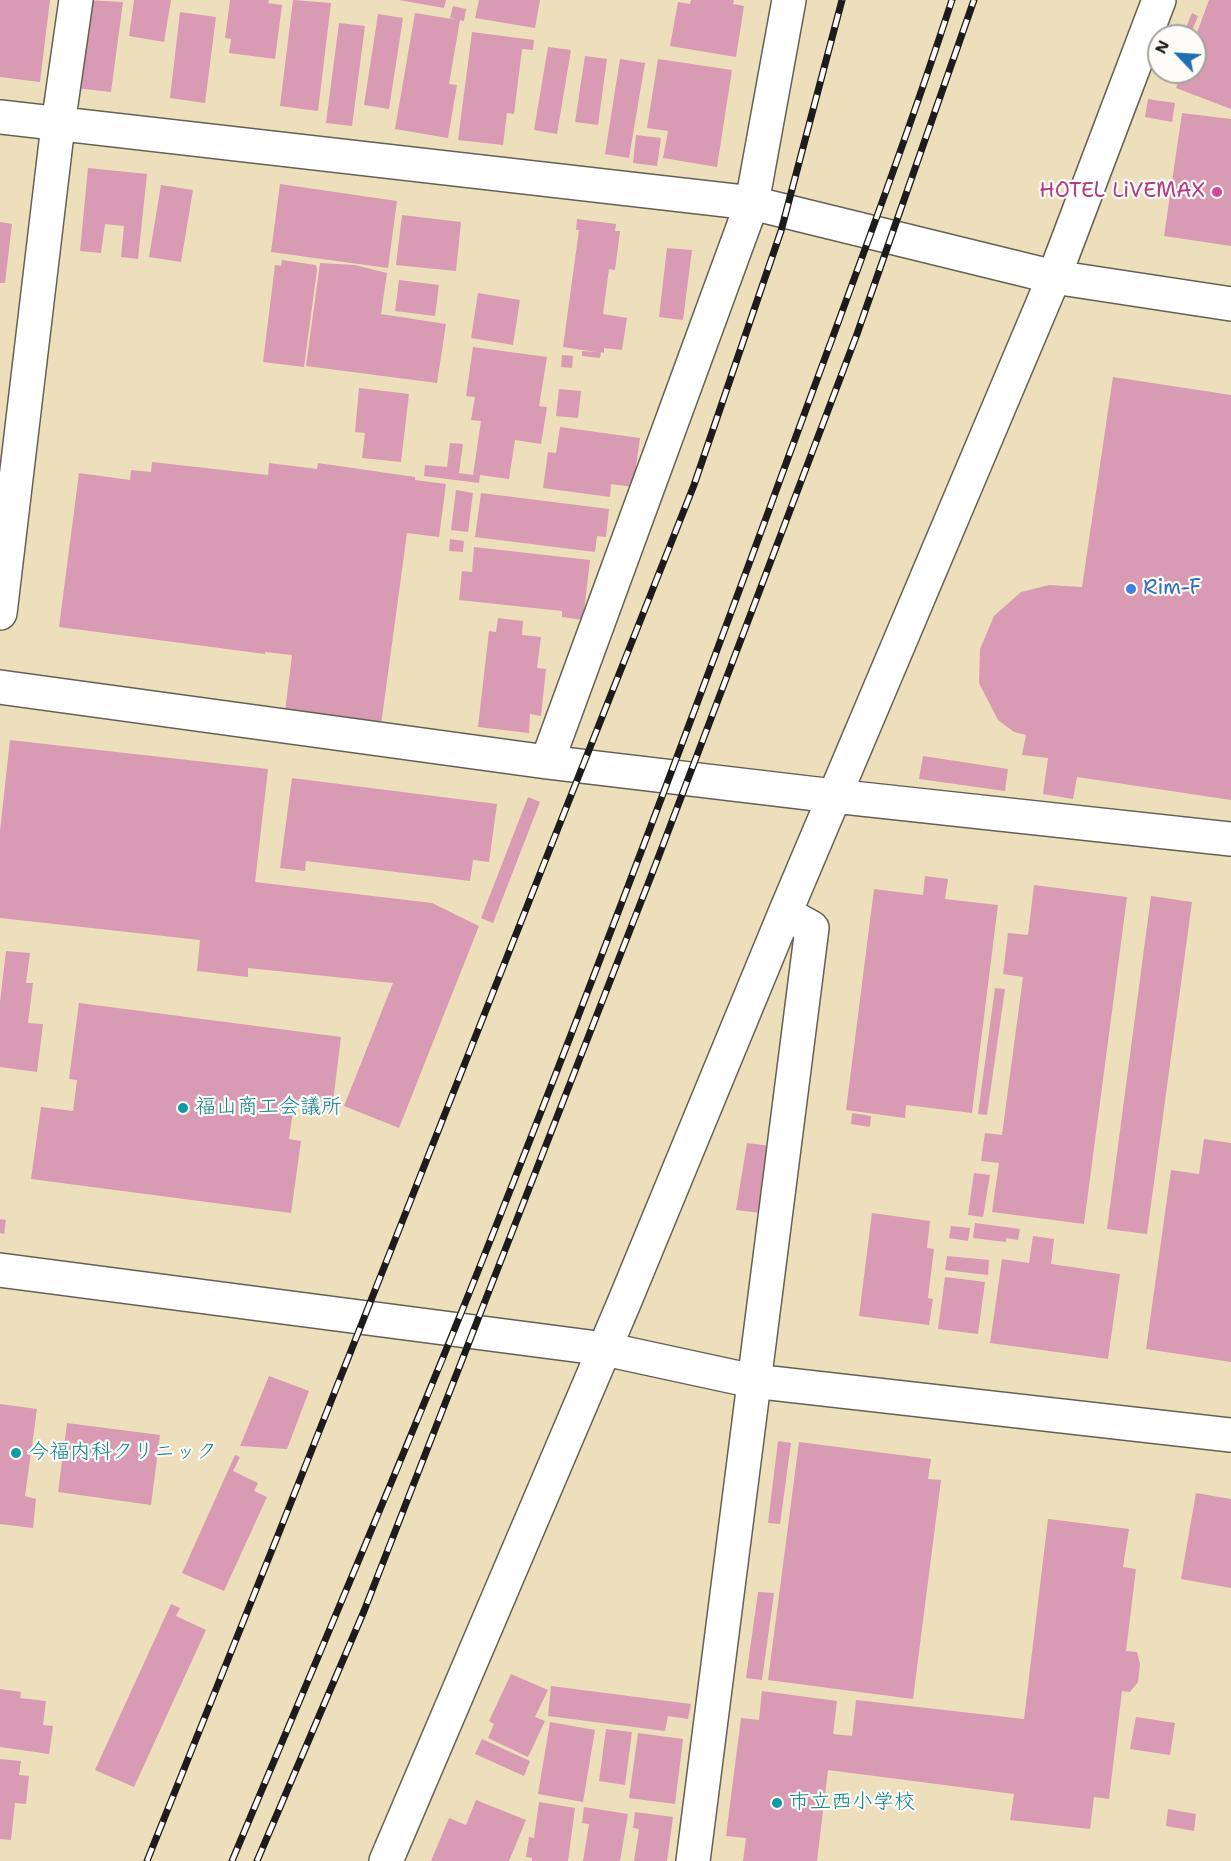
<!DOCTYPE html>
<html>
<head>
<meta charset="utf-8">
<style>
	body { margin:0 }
	#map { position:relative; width:1231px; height:1861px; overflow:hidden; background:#eddfbc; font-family:"Shantell Sans",sans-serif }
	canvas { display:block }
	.north { position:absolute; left:1147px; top:24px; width:60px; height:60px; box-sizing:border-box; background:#fdfcf7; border:2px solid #a3a29f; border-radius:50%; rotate:295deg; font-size:16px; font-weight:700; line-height:24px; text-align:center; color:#1c1c1c }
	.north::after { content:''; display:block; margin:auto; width:21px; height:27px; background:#1f6fb2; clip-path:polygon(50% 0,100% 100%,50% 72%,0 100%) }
</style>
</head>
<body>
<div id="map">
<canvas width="1231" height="1861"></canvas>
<div class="north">N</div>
</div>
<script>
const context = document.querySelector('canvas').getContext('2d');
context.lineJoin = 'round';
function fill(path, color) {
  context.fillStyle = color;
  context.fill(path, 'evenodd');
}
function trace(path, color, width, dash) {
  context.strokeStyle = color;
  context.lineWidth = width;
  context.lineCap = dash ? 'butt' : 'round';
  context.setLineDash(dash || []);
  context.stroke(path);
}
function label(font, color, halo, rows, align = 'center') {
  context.font = font + ' "Shantell Sans","Klee One",sans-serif';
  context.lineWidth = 4.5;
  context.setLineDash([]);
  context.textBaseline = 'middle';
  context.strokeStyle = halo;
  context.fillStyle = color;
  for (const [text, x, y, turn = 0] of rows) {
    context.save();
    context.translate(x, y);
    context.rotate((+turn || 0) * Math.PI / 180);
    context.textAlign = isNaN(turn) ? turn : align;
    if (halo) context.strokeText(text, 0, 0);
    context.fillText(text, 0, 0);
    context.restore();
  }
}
const building = new Path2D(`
	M 0,0 L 50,0 L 40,82 L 0,77 Z
	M 86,0 L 123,2 L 111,92 L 75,88 Z
	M 134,0 L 171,0 L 164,42 L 129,36 Z
	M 230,0 L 269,0 L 268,3 L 282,5 L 275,59 L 229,53 L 231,39 L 225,38 Z
	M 293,0 L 331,3 L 318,111 L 280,106 Z
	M 399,0 L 446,0 L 444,8 Z
	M 479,0 L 540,0 L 535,28 L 475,18 Z
	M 691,0 L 734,0 L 733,4 L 744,6 L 736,57 L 670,46 L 678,2 L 690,4 Z
	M 1209,0 L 1231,0 L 1231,109 L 1176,88 L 1182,72 L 1195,72 L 1195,38 Z
	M 453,6 L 466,9 L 464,21 L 460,20 L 449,84 L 457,85 L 448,138 L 395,129 L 415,13 L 458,20 L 450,18 Z
	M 180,12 L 216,17 L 205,103 L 170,98 Z
	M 1192,13 L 1198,16 L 1190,36 L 1172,36 L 1173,32 L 1183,35 Z
	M 378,14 L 403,18 L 389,109 L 364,105 Z
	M 339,23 L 365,26 L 352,126 L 326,123 Z
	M 472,32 L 534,40 L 533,50 L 522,49 L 514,114 L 507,113 L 503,145 L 458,140 Z
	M 548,47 L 571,50 L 557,134 L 534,130 Z
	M 585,56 L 607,59 L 598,125 L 575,122 Z
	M 620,59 L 645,63 L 629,158 L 605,154 Z
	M 658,59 L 732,70 L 717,167 L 663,158 L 668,131 L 647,128 Z
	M 1148,99 L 1175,103 L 1172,122 L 1145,117 Z
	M 1182,113 L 1231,119 L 1231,246 L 1164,236 Z
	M 636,135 L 661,138 L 657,166 L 633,163 Z
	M 88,168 L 147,174 L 138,259 L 121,257 L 124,226 L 105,224 L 101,253 L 80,251 Z
	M 280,184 L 397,201 L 388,268 L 271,252 Z
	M 161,185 L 193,190 L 181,262 L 149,257 Z
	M 402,215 L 461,222 L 456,271 L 396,265 Z
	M 577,219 L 616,224 L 615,231 L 620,231 L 615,270 L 609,269 L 603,314 L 627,318 L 622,350 L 604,348 L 604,353 L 601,352 L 600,358 L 582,356 L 582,351 L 596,352 L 563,347 L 579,230 L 576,230 Z
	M 0,222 L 12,224 L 5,283 L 0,283 Z
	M 667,248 L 692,250 L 683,320 L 659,317 Z
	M 282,260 L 316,265 L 317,270 L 304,367 L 263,362 L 275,265 L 281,266 Z
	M 320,263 L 355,265 L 387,273 L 381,314 L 446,324 L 437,383 L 306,366 Z
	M 399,280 L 439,285 L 435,316 L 395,311 Z
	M 478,293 L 520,300 L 513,345 L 471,338 Z
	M 473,347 L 547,357 L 539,406 L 547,407 L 541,444 L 515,440 L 509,479 L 480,475 L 479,483 L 424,476 L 425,465 L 447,467 L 450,443 L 463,444 L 459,473 L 473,475 L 481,421 L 471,420 L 475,397 L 466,396 Z
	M 562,355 L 573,356 L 572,368 L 561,367 Z
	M 1113,377 L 1231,395 L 1231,800 L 1077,777 L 1073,799 L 1043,794 L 1048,758 L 1022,755 L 1026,735 L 1014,732 L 998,720 L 979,683 L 980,649 L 994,616 L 1021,592 L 1049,585 L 1082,587 Z
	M 359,388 L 409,394 L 401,462 L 362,458 L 365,433 L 355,432 Z
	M 559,389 L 581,391 L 578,418 L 556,416 Z
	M 560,427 L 640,438 L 633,487 L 611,484 L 610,497 L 543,488 L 548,452 L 556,453 Z
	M 152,462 L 268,475 L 269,463 L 317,469 L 318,463 L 415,477 L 415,480 L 446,484 L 439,537 L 407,533 L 381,725 L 285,712 L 292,655 L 265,652 L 265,654 L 59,627 L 79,473 L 130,480 L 131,470 L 151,472 Z
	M 456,490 L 473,493 L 468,532 L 451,530 Z
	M 481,493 L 609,509 L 606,537 L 597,536 L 595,552 L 475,537 Z
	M 450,539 L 464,541 L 463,552 L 449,551 Z
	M 474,547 L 590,560 L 583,620 L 562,617 L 562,611 L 459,600 L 462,571 L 472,572 Z
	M 498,618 L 523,621 L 522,635 L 541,637 L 537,668 L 546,669 L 541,716 L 530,714 L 529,733 L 478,727 L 489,631 L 496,632 Z
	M 10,740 L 268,769 L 255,882 L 432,903 L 479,926 L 399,1128 L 344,1106 L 393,983 L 248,968 L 248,977 L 197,971 L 200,940 L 0,918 L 0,831 Z
	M 923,756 L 1008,769 L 1005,791 L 919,779 Z
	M 292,778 L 497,804 L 489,862 L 473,860 L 470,881 L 306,861 L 305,871 L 280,868 Z
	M 528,797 L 540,802 L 493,923 L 481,918 Z
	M 925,876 L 948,879 L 945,899 L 998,905 L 972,1113 L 906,1105 L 905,1118 L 846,1110 L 874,889 L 923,895 Z
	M 1034,885 L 1127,897 L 1084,1224 L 992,1212 L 999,1163 L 981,1161 L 985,1133 L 1002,1135 L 1023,977 L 1003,974 L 1008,933 L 1028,935 Z
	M 1151,896 L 1192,902 L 1147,1234 L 1107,1229 Z
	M 6,951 L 30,953 L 26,983 L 33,983 L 28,1023 L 43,1024 L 37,1072 L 0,1067 L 0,1002 Z
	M 995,988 L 1005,989 L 987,1115 L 978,1114 Z
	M 79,1003 L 341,1037 L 332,1110 L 294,1104 L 289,1139 L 301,1141 L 291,1213 L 31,1179 L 41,1107 L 73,1111 L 77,1080 L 69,1079 Z
	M 852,1113 L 871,1116 L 870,1127 L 851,1124 Z
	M 1204,1139 L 1231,1143 L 1231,1362 L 1146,1349 L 1171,1170 L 1199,1174 Z
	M 747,1143 L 771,1146 L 761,1213 L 736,1210 Z
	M 974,1173 L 990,1175 L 983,1217 L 968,1215 Z
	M 872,1213 L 930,1221 L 927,1248 L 934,1249 L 928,1298 L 933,1299 L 929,1325 L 859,1316 Z
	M 0,1219 L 6,1220 L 4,1234 L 0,1233 Z
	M 975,1223 L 1020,1229 L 1018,1240 L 1006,1238 L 1006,1242 L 973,1238 Z
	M 951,1226 L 970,1228 L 968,1241 L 949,1238 Z
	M 1033,1236 L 1054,1239 L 1051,1264 L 1120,1274 L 1108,1359 L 990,1343 L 1002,1259 L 1029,1263 Z
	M 947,1256 L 989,1260 L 988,1275 L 945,1270 Z
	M 945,1277 L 985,1282 L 978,1334 L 938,1329 Z
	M 269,1376 L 309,1391 L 287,1449 L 240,1446 Z
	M 0,1404 L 37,1409 L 25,1496 L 36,1499 L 33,1528 L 0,1524 Z
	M 67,1423 L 160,1435 L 151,1505 L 58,1492 Z
	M 778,1441 L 791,1443 L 780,1524 L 768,1523 Z
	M 799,1442 L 931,1459 L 928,1479 L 941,1480 L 913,1699 L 768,1680 Z
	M 235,1455 L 240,1457 L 233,1471 L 258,1483 L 254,1491 L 267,1497 L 224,1591 L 182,1573 Z
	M 1196,1493 L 1231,1499 L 1231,1588 L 1181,1579 Z
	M 1048,1519 L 1129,1529 L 1123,1567 L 1136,1569 L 1126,1651 L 1137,1652 L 1140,1664 L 1138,1682 L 1130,1692 L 1122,1691 L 1109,1799 L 1094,1797 L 1090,1829 L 1010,1820 L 1014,1794 L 828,1770 L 817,1861 L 743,1861 L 746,1838 L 726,1836 L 741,1718 L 759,1720 L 762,1691 L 837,1701 L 833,1734 L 852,1736 L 856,1700 L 1024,1719 Z
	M 758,1592 L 774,1593 L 762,1680 L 746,1678 Z
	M 171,1604 L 180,1608 L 176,1616 L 206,1630 L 134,1787 L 95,1770 Z
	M 511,1674 L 548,1690 L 535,1717 L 545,1721 L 528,1757 L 488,1738 L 494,1724 L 489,1721 Z
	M 551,1686 L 691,1704 L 688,1719 L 668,1716 L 665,1731 L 548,1716 Z
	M 0,1689 L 21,1692 L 20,1698 L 46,1701 L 43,1725 L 53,1726 L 49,1754 L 0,1747 Z
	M 1136,1717 L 1175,1723 L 1170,1755 L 1130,1749 Z
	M 550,1722 L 595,1730 L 583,1802 L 538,1794 Z
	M 606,1729 L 632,1732 L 625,1785 L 599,1781 Z
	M 638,1733 L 683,1739 L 675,1804 L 629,1798 Z
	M 482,1739 L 530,1761 L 524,1776 L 475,1754 Z
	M 0,1759 L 21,1761 L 19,1775 L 29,1776 L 26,1804 L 15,1803 L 11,1840 L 0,1839 Z
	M 476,1800 L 526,1820 L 509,1861 L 431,1861 L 449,1818 L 466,1825 Z
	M 539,1802 L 575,1808 L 568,1861 L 532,1861 L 532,1858 L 526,1857 L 529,1837 L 534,1838 Z
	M 584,1807 L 628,1814 L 620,1861 L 583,1861 L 589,1824 L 582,1823 Z
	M 1168,1809 L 1196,1814 L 1194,1831 L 1166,1826 Z
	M 635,1812 L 673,1817 L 667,1861 L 634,1861 L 639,1829 L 633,1828 Z`);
const minor = new Path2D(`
	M 0,117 L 752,203 L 1054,277 L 1231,304
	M 0,613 L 58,125 L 76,0
	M 0,687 L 547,762 L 834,796 L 1231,839
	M 547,762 L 752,203 L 789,0
	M 0,1270 L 605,1349 L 753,1381 L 1231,1435
	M 386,1861 L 624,1303 L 785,913 L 1054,277 L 1159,0
	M 693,1861 L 812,928 L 785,913`);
const rail = new Path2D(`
	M 147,1861 L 280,1530 L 694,485 L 781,231 L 842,0
	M 232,1861 C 320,1651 410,1443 494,1231 C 589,992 680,751 769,510 C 831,340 896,171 952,0
	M 257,1861 L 364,1611 L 655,866 L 857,334 L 974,0`);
const markers = [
	[1217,192,6,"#d1479c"],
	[1131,589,6,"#3f7fe0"],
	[183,1108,6,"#0f9aa8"],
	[16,1453,6,"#0f9aa8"],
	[777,1803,6,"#0f9aa8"]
];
const hotelNames = [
	["HOTEL LiVEMAX",1205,192]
];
const shopNames = [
	["Rim-F",1143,589]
];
const cultureNames = [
	["福山商工会議所",195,1108],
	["今福内科クリニック",28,1453],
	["市立西小学校",789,1803]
];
fill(building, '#d89bb3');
trace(minor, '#656054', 36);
trace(minor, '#fff', 33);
trace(rail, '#1c1c1c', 7);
trace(rail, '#fdfcf7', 4.5, [14]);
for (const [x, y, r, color] of markers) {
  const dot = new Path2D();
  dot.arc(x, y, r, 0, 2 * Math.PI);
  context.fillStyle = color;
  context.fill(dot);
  trace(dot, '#fdfcf7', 2);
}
label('21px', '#b23c85', '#fdfcf7', hotelNames, 'right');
label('21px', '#366cbe', '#fdfcf7', shopNames, 'left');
label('21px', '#0d838f', '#fdfcf7', cultureNames, 'left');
</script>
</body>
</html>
